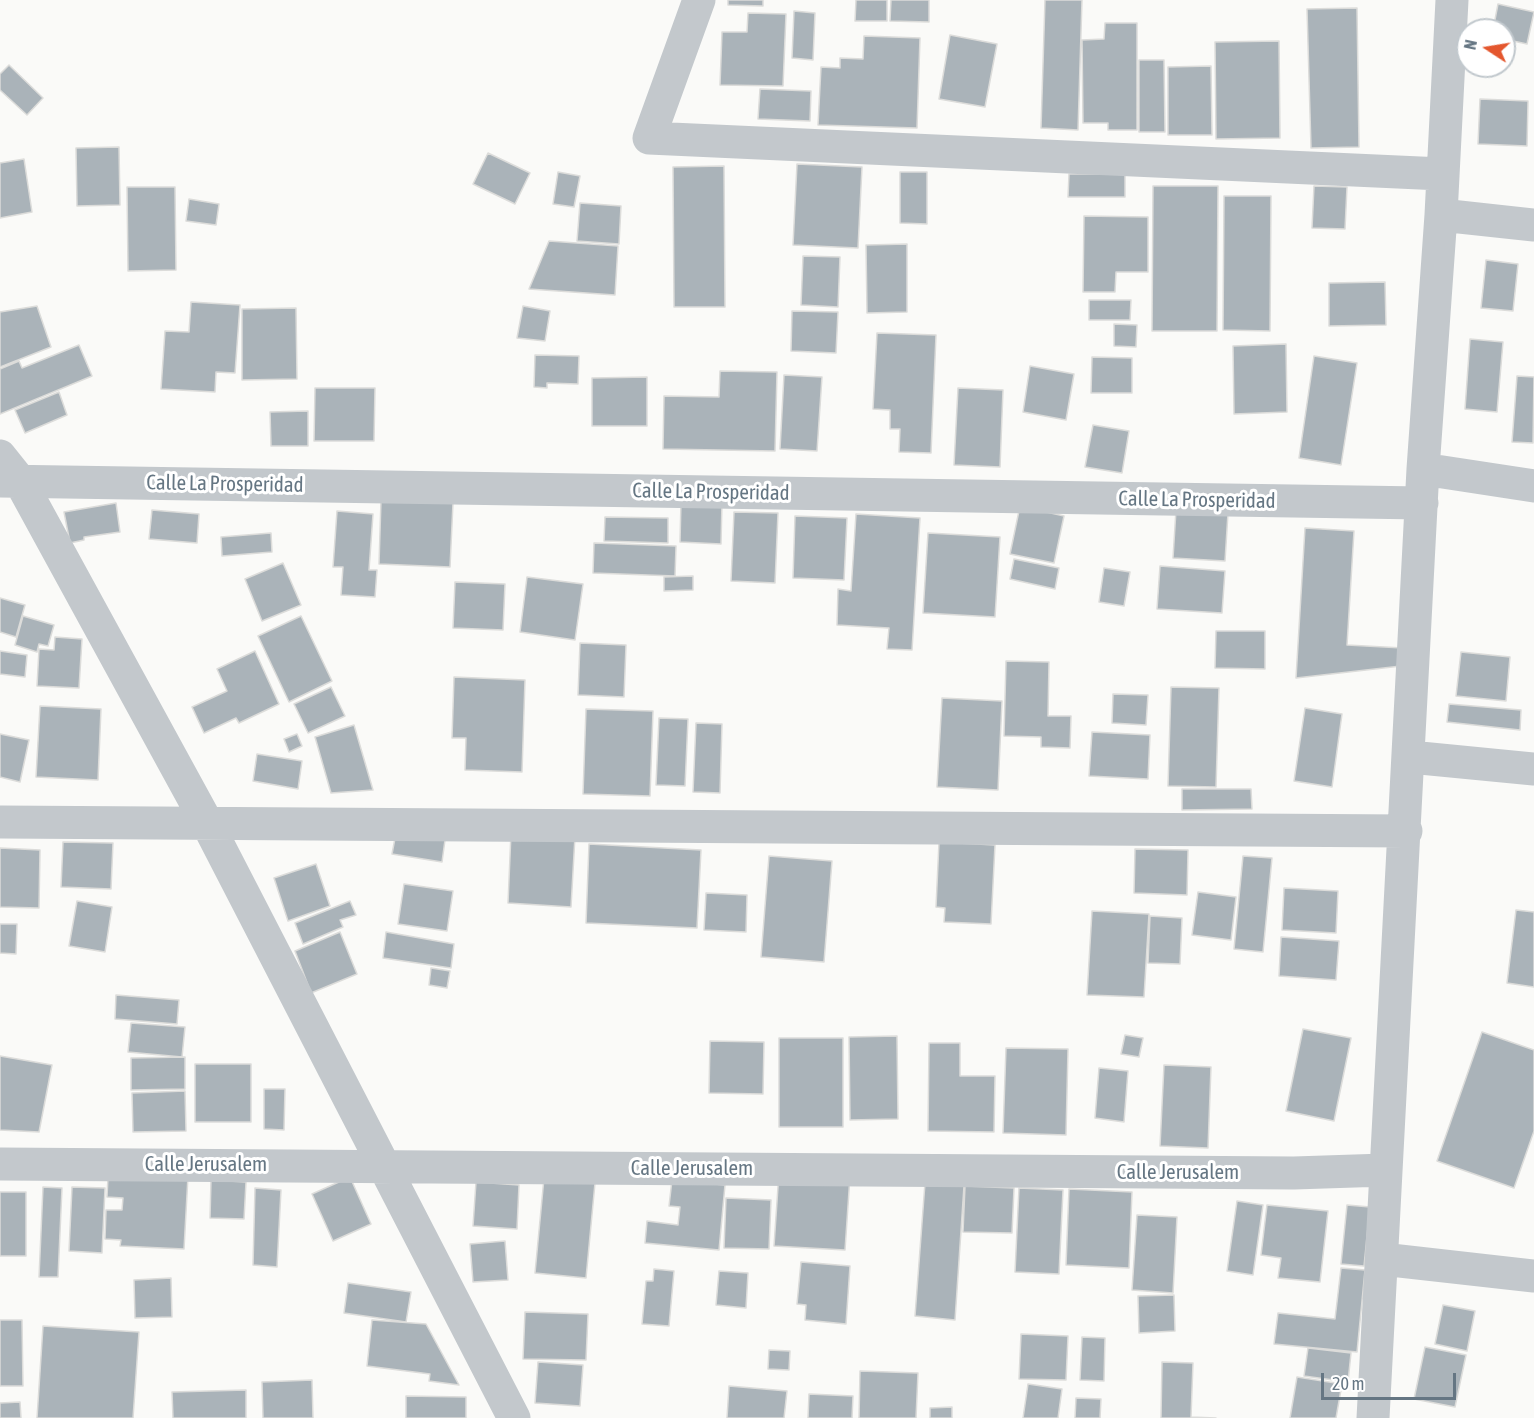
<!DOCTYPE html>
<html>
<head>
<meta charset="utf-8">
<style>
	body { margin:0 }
	#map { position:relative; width:1534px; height:1418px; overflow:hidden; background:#fafaf8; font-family:"Asap Condensed",sans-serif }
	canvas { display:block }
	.north { position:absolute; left:1456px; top:18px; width:60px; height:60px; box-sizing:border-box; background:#fff; border:2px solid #c1c8cd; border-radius:50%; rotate:282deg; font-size:16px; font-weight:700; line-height:24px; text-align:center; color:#657683 }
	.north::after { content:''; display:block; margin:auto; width:21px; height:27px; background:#e4572e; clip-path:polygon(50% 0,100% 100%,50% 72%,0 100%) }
	.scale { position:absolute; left:1321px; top:1373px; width:135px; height:27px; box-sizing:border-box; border:3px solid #657683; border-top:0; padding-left:8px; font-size:18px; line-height:21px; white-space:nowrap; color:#657683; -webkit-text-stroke:4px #fff; paint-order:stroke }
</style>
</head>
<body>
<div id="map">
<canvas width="1534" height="1418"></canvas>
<div class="north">N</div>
<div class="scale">20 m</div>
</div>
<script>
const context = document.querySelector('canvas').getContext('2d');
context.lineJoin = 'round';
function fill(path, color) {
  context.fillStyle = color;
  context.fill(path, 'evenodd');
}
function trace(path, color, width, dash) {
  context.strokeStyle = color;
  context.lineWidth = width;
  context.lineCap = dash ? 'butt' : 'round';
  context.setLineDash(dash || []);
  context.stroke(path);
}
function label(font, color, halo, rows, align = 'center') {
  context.font = font + ' "Asap Condensed",sans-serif';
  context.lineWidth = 6;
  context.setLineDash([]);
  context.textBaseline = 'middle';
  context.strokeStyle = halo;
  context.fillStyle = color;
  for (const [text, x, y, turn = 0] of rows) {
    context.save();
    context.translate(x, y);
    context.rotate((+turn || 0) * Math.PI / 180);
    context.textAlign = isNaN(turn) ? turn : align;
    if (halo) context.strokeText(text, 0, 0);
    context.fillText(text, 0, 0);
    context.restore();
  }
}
const building = new Path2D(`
	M 728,0 L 763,0 L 763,6 L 728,5 Z
	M 856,0 L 887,0 L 887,21 L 855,21 Z
	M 891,0 L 929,0 L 929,22 L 890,21 Z
	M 1045,0 L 1082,0 L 1078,130 L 1041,128 Z
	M 1498,4 L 1534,12 L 1527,44 L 1504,39 L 1504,30 L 1493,30 Z
	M 1357,8 L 1359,147 L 1311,148 L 1307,9 Z
	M 794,11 L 815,13 L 813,60 L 792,58 Z
	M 748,13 L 786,14 L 783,86 L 720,85 L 722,32 L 747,32 Z
	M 1105,23 L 1137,23 L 1137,130 L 1108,130 L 1108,123 L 1083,123 L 1082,40 L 1104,39 Z
	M 950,35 L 997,44 L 985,107 L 939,99 Z
	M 864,36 L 920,38 L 917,128 L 818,125 L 821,67 L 840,68 L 840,58 L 863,59 Z
	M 1279,41 L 1280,138 L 1216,139 L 1215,42 Z
	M 1139,60 L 1164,60 L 1165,132 L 1139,132 Z
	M 9,65 L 43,98 L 27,115 L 0,90 L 0,74 Z
	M 1211,66 L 1212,135 L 1168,135 L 1168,67 Z
	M 760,89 L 811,91 L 810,121 L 758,119 Z
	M 1480,99 L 1528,101 L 1527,146 L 1478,144 Z
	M 119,147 L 120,205 L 77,206 L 76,148 Z
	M 488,153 L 530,173 L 515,204 L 473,184 Z
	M 24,159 L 32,212 L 0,218 L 0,163 Z
	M 797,164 L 862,167 L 858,248 L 793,245 Z
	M 724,166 L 725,307 L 674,307 L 673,167 Z
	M 558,172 L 580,176 L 574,207 L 553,204 Z
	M 900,172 L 927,172 L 927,224 L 900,223 Z
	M 1069,174 L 1125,174 L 1125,197 L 1068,197 Z
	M 1153,186 L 1218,186 L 1217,331 L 1152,331 Z
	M 1314,186 L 1347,187 L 1345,229 L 1312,228 Z
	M 127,187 L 175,187 L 176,270 L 128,271 Z
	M 1224,196 L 1271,196 L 1270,331 L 1223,330 Z
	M 189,199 L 219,204 L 216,225 L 186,221 Z
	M 580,203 L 621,206 L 619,244 L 577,241 Z
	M 1084,216 L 1148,217 L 1148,272 L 1116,272 L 1115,292 L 1083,292 Z
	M 549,241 L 618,246 L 615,295 L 529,289 Z
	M 907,244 L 907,312 L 867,313 L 866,245 Z
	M 803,256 L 840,257 L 838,307 L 801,305 Z
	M 1486,260 L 1518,264 L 1513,311 L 1481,308 Z
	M 1385,282 L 1386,325 L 1329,326 L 1329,283 Z
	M 1089,300 L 1131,300 L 1130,320 L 1089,320 Z
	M 191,302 L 240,305 L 235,373 L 216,372 L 215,392 L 161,389 L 165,331 L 189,332 Z
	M 37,306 L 51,347 L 0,367 L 0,312 Z
	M 523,306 L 550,311 L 545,341 L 517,338 Z
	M 296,308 L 297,379 L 242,380 L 242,309 Z
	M 792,311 L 838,312 L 836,353 L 791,351 Z
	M 1114,324 L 1137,325 L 1136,347 L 1114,346 Z
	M 877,333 L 936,335 L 931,453 L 899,452 L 900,429 L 890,429 L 890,410 L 873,409 Z
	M 1470,339 L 1503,342 L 1497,412 L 1465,409 Z
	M 1286,344 L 1287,412 L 1234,414 L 1233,346 Z
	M 79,345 L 92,376 L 0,414 L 0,369 L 19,361 L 22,368 Z
	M 535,355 L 579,356 L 578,384 L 547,383 L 547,388 L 534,387 Z
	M 1314,356 L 1357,363 L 1341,465 L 1299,458 Z
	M 1092,357 L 1132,358 L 1132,393 L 1091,393 Z
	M 1030,366 L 1074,374 L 1066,420 L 1023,412 Z
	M 720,371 L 777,372 L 775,451 L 663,449 L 664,396 L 719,397 Z
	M 784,375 L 822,377 L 817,451 L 780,449 Z
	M 1517,376 L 1534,377 L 1533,443 L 1512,442 Z
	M 647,377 L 647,426 L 592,426 L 592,378 Z
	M 315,388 L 375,388 L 374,441 L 314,441 Z
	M 958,388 L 1003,390 L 1000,467 L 954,465 Z
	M 59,392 L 67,415 L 25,433 L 15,410 Z
	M 308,411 L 308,446 L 271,446 L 270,412 Z
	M 1093,425 L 1129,431 L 1122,473 L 1085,467 Z
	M 381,500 L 453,503 L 450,567 L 379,564 Z
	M 681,501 L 722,502 L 721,544 L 680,542 Z
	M 116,503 L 120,532 L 84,537 L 84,540 L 70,543 L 64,512 Z
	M 1020,506 L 1064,516 L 1054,563 L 1010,554 Z
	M 152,510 L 199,514 L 197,543 L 149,539 Z
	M 1176,510 L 1228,513 L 1225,561 L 1173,558 Z
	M 337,511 L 373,514 L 369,570 L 377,570 L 375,597 L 341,595 L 343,567 L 333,567 Z
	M 734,512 L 778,513 L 775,583 L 731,581 Z
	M 856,514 L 920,518 L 912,650 L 887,649 L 889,628 L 837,625 L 838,589 L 851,591 Z
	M 795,516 L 847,518 L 844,580 L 793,578 Z
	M 605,517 L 668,518 L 668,543 L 604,541 Z
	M 1305,528 L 1354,531 L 1347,645 L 1403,648 L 1401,666 L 1296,678 Z
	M 271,533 L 272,552 L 222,556 L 221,537 Z
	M 928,533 L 1000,537 L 995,617 L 923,613 Z
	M 594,543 L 676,546 L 675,576 L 593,573 Z
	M 1014,559 L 1059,568 L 1055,589 L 1010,579 Z
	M 283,563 L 301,605 L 262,621 L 245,579 Z
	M 1160,566 L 1225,571 L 1222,613 L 1157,609 Z
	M 1104,568 L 1130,572 L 1124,606 L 1099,602 Z
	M 693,576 L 693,590 L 664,591 L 664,577 Z
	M 527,577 L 583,584 L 575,640 L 520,632 Z
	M 455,582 L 505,584 L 503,630 L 453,628 Z
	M 0,598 L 25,605 L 16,637 L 0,632 Z
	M 23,616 L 54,625 L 48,646 L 39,644 L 37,652 L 15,645 Z
	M 301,616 L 332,681 L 289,702 L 258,636 Z
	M 1216,631 L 1265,631 L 1265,669 L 1215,668 Z
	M 55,637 L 82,639 L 79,688 L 37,686 L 39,649 L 54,650 Z
	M 580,643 L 626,645 L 624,697 L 578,695 Z
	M 0,651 L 27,655 L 25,677 L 0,674 Z
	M 255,651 L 279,704 L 239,723 L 236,718 L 204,733 L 192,707 L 227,691 L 217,669 Z
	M 1461,652 L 1510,657 L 1506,701 L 1456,696 Z
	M 1006,661 L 1049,662 L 1048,716 L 1071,716 L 1070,748 L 1041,747 L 1041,737 L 1004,736 Z
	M 454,677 L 525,680 L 522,772 L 465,770 L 466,738 L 452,738 Z
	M 331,687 L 345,716 L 308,733 L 294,704 Z
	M 1171,687 L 1219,688 L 1216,787 L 1168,786 Z
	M 1113,694 L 1148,695 L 1146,725 L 1112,723 Z
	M 942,698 L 1002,701 L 998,790 L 937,787 Z
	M 1449,704 L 1521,710 L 1520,730 L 1447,722 Z
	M 40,706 L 101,709 L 98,780 L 36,777 Z
	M 1305,708 L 1342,714 L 1332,787 L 1294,781 Z
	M 586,709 L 653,711 L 650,796 L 583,794 Z
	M 659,718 L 688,719 L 685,786 L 656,785 Z
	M 696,723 L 722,724 L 720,793 L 693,792 Z
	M 354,725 L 373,790 L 331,793 L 315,737 Z
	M 1092,732 L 1150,735 L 1148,779 L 1089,776 Z
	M 0,734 L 29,740 L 20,782 L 0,777 Z
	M 297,734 L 302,746 L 289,752 L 284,739 Z
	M 257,754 L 302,761 L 298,789 L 253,781 Z
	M 1182,789 L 1251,789 L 1252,809 L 1182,810 Z
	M 396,833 L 445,840 L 442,862 L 392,854 Z
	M 511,833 L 575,836 L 571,907 L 508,903 Z
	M 63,842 L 113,843 L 111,889 L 61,887 Z
	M 939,842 L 995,845 L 991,924 L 944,922 L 945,908 L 936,907 Z
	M 589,844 L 701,850 L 697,928 L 586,923 Z
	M 0,848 L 40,850 L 39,908 L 0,907 Z
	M 1135,849 L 1188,850 L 1187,895 L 1134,893 Z
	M 769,856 L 832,861 L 824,962 L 761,957 Z
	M 1243,856 L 1272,858 L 1263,952 L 1234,949 Z
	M 316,864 L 330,906 L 288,921 L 274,878 Z
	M 404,884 L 453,891 L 447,931 L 398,924 Z
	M 1284,888 L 1338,891 L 1336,933 L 1282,930 Z
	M 1198,892 L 1236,897 L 1231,940 L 1192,935 Z
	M 706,893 L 747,895 L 746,932 L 704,930 Z
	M 77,901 L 112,907 L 105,952 L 69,946 Z
	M 350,901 L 356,915 L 340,920 L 343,927 L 303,944 L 295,923 Z
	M 1516,910 L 1534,912 L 1534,987 L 1507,983 Z
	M 1092,911 L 1149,914 L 1144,997 L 1087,995 Z
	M 1150,916 L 1182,918 L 1180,964 L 1148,963 Z
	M 0,924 L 17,924 L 16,954 L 0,953 Z
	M 340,932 L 357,974 L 311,993 L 295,951 Z
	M 386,932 L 454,944 L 451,968 L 383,958 Z
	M 1281,937 L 1339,941 L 1336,980 L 1279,976 Z
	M 431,968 L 450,971 L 447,988 L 429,985 Z
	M 116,995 L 179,1000 L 177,1024 L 115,1019 Z
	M 131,1023 L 185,1027 L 182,1057 L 128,1052 Z
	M 1303,1029 L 1351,1038 L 1334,1121 L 1286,1111 Z
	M 1482,1032 L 1534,1050 L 1534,1131 L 1514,1188 L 1437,1161 Z
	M 1125,1035 L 1143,1038 L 1139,1057 L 1121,1054 Z
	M 897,1036 L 898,1119 L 850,1120 L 849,1037 Z
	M 779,1038 L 843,1038 L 843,1127 L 779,1127 Z
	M 710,1041 L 764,1042 L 763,1094 L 709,1093 Z
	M 929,1043 L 960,1043 L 960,1076 L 995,1076 L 994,1132 L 928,1131 Z
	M 1006,1048 L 1068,1049 L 1066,1135 L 1003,1133 Z
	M 0,1056 L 52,1065 L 39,1132 L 0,1130 Z
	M 185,1057 L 185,1089 L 131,1090 L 131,1058 Z
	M 195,1064 L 251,1064 L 251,1122 L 195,1122 Z
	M 1164,1065 L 1211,1067 L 1208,1148 L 1160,1146 Z
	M 1099,1068 L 1128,1071 L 1124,1122 L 1095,1118 Z
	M 264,1089 L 285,1089 L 284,1130 L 264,1129 Z
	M 185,1091 L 186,1131 L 133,1132 L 132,1093 Z
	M 779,1172 L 850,1176 L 845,1250 L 774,1246 Z
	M 188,1176 L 184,1249 L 120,1246 L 121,1240 L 105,1239 L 106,1210 L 122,1210 L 123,1198 L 107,1197 L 108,1177 Z
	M 350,1177 L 371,1224 L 333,1241 L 312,1194 Z
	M 544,1178 L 595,1183 L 586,1278 L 535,1273 Z
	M 211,1180 L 246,1182 L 244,1219 L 210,1218 Z
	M 672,1180 L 725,1185 L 719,1250 L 645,1243 L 647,1221 L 678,1225 L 680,1207 L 669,1206 Z
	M 476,1182 L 519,1185 L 517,1229 L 473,1226 Z
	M 925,1183 L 964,1186 L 955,1320 L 915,1316 Z
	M 965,1186 L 1014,1188 L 1012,1233 L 963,1232 Z
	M 43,1187 L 62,1188 L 58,1277 L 39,1277 Z
	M 72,1187 L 105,1188 L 102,1253 L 69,1251 Z
	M 255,1188 L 281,1190 L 277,1267 L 253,1265 Z
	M 1019,1188 L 1063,1190 L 1059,1274 L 1015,1272 Z
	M 1069,1189 L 1132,1192 L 1129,1268 L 1066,1265 Z
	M 0,1192 L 26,1192 L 26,1256 L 0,1256 Z
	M 726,1198 L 771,1200 L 769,1249 L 724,1248 Z
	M 1237,1201 L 1263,1205 L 1253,1275 L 1227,1271 Z
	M 1267,1205 L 1328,1211 L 1320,1282 L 1278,1278 L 1281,1258 L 1261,1255 Z
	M 1347,1205 L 1370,1207 L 1364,1266 L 1341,1264 Z
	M 1137,1215 L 1177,1217 L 1173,1293 L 1132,1290 Z
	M 505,1241 L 508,1280 L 473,1282 L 470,1244 Z
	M 801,1262 L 850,1266 L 846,1324 L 805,1320 L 806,1305 L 797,1304 Z
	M 1341,1268 L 1365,1270 L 1357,1352 L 1274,1344 L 1278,1313 L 1335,1319 Z
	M 654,1269 L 674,1271 L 669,1326 L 642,1324 L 646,1281 L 653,1281 Z
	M 719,1271 L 748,1273 L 746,1308 L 716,1305 Z
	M 171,1278 L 172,1317 L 135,1318 L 134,1280 Z
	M 348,1283 L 411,1292 L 406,1322 L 344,1313 Z
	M 1174,1295 L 1175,1331 L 1139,1333 L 1138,1296 Z
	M 1443,1305 L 1475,1311 L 1467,1351 L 1435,1344 Z
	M 525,1312 L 588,1314 L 586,1360 L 523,1359 Z
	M 0,1320 L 22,1320 L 23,1386 L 0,1386 Z
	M 372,1320 L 426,1324 L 459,1385 L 429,1381 L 430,1374 L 367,1366 Z
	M 43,1326 L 139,1332 L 133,1418 L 37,1418 Z
	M 1021,1334 L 1068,1336 L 1066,1380 L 1019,1379 Z
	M 1082,1337 L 1105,1338 L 1104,1381 L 1080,1380 Z
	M 1425,1347 L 1466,1355 L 1455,1407 L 1414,1399 Z
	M 1308,1348 L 1351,1353 L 1348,1382 L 1304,1376 Z
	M 769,1350 L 790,1351 L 789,1370 L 768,1369 Z
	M 538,1362 L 583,1365 L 580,1406 L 535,1403 Z
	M 1162,1362 L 1193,1363 L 1191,1417 L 1216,1418 L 1161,1418 Z
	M 860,1371 L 918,1373 L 916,1418 L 859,1418 Z
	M 1297,1377 L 1342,1384 L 1336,1418 L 1290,1418 Z
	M 312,1380 L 313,1418 L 263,1418 L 262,1382 Z
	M 1028,1384 L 1062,1389 L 1058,1418 L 1023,1418 Z
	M 729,1386 L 787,1391 L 784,1418 L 727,1418 Z
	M 246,1390 L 246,1418 L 173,1418 L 172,1392 Z
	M 809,1394 L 853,1396 L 852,1418 L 808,1418 Z
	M 406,1396 L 466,1397 L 466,1418 L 406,1418 Z
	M 1076,1398 L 1101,1399 L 1100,1418 L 1075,1418 Z
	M 20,1402 L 21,1418 L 0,1418 L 0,1403 Z
	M 952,1407 L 952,1418 L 930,1418 L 930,1408 Z`);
const minor = new Path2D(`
	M 699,0 L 649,138 L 1442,174
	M 1441,215 L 1534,225
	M 0,456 L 20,481 L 207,823 L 514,1418
	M 1423,469 L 1534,486
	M 0,481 L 1422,503
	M 1410,757 L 1534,769
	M 0,822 L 1406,831
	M 0,1164 L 1294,1173 L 1385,1170
	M 1382,1259 L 1534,1276
	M 1373,1418 L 1423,469 L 1441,215 L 1452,0`);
const streetNames = [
	["Calle La Prosperidad",225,484,1],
	["Calle La Prosperidad",711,492,1],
	["Calle La Prosperidad",1197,500,1],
	["Calle Jerusalem",206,1164],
	["Calle Jerusalem",692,1168],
	["Calle Jerusalem",1178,1172]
];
fill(building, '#aab3b9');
trace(building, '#dcdcda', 1.5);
trace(minor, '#c3c8cc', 33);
label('21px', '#657683', '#fff', streetNames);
</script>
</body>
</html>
